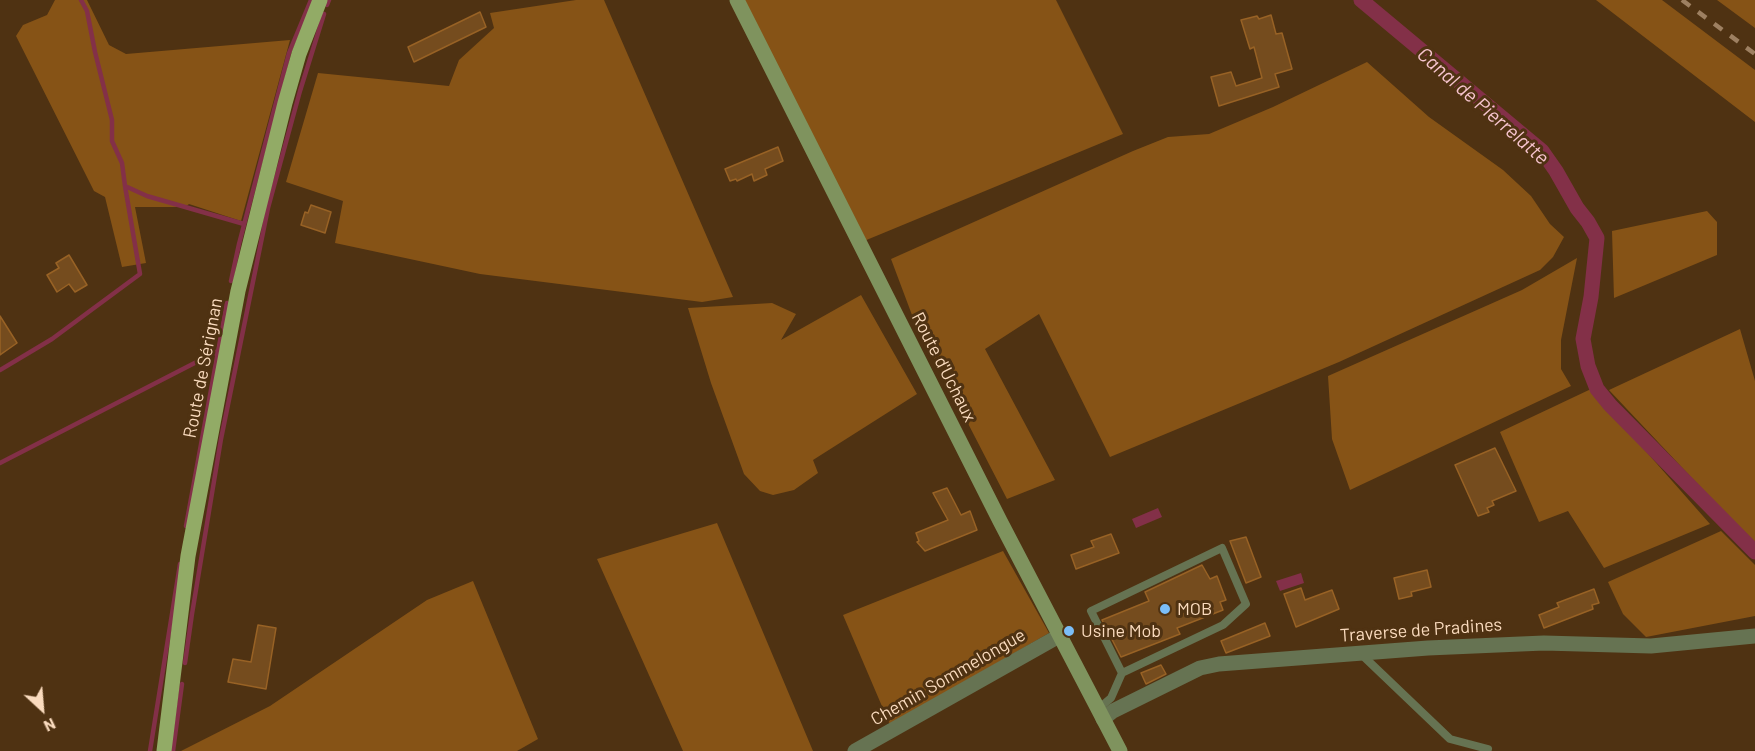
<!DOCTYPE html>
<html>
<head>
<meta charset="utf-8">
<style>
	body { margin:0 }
	#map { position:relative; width:1755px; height:751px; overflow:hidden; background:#4f3212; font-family:Barlow,sans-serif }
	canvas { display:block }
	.north { position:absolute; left:12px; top:679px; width:60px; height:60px; -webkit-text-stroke:4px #4f3212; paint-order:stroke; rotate:154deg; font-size:16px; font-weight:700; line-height:24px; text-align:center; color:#fadbbe }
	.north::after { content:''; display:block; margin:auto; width:21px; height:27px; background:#fadbbe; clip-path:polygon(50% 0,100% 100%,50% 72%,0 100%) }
</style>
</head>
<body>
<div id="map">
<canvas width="1755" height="751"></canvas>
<div class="north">N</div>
</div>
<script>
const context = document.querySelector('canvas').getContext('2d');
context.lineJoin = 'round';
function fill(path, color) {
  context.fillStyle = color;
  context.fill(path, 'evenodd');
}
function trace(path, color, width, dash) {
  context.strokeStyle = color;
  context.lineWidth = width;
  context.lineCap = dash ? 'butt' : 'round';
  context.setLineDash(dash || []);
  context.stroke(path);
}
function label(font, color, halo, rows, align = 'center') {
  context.font = font + ' Barlow,sans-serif';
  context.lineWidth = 6;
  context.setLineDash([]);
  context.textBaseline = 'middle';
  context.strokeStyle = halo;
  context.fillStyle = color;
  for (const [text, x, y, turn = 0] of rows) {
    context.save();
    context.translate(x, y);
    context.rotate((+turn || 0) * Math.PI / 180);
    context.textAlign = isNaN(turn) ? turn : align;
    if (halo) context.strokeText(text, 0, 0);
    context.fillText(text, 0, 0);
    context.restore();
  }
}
const green = new Path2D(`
	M 55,0 L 87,0 L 109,45 L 126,54 L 290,40 L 241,221 L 189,204 L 185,207 L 135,207 L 146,263 L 122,267 L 105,197 L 94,191 L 16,36 L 23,25 L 47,15 Z
	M 576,0 L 604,0 L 733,297 L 702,302 L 480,274 L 335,243 L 343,201 L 286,182 L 318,73 L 449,86 L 459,60 L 494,28 L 490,13 Z
	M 744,0 L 1056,0 L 1123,134 L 864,241 Z
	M 1596,0 L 1662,0 L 1755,70 L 1755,122 Z
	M 1717,0 L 1755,0 L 1755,28 Z
	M 1367,62 L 1429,117 L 1503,170 L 1531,196 L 1550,224 L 1564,237 L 1553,257 L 1540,270 L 1339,362 L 1110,457 L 1039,314 L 985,349 L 1055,480 L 1007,499 L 912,315 L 891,259 L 1133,151 L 1168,137 L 1209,134 L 1273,107 Z
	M 1707,211 L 1717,222 L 1717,255 L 1614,298 L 1612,231 Z
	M 1577,258 L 1561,340 L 1561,369 L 1571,386 L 1350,490 L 1332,439 L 1328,376 L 1522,290 Z
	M 861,295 L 917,394 L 813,460 L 818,473 L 794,490 L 773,495 L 760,491 L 744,474 L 711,383 L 688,308 L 772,303 L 796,314 L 781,340 Z
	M 1740,329 L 1755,381 L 1755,545 L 1609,390 Z
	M 1591,389 L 1710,524 L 1604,568 L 1568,511 L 1539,522 L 1500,432 Z
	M 717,523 L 813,751 L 683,751 L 597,559 Z
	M 1721,531 L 1755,565 L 1755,616 L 1646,637 L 1623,614 L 1608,582 Z
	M 1003,551 L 1049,633 L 890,725 L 843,615 Z
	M 473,581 L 538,739 L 517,751 L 181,751 L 270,706 L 427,600 Z`);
const water = new Path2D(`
	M 1158,508 L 1162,517 L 1136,528 L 1132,519 Z
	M 1301,573 L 1304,583 L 1280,591 L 1276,581 Z`);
const stream = new Path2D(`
	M 81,0 L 87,11 L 95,52 L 112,120 L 112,141 L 122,163 L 125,186 L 147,196 L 244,224
	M 327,5 L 329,0
	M 231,281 L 239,244 L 289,53 L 311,0
	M 0,370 L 52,339 L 140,274 L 125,186
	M 0,463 L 218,351
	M 186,526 L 227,303
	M 185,663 L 192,614 L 221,439 L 268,208 L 300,91 L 324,14
	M 150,751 L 180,564
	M 173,751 L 182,684`);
const canal = new Path2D(`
	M 1361,0 L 1542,151 L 1556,171 L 1577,208 L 1588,222 L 1597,238 L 1591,297 L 1583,339 L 1588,366 L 1597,389 L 1610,405 L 1755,552`);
const building = new Path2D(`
	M 480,12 L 486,27 L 414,62 L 408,47 Z
	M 1271,15 L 1276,34 L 1282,33 L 1292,69 L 1275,74 L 1279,87 L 1219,106 L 1211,77 L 1231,72 L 1236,86 L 1262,78 L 1254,47 L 1250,49 L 1241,20 L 1257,16 L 1259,19 Z
	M 778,147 L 783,161 L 765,169 L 767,175 L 754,181 L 752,174 L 737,181 L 736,179 L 730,181 L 725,169 Z
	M 311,205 L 331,212 L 325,233 L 301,225 L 305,212 L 308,213 Z
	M 69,255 L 87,285 L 75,292 L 69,284 L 57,292 L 47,275 L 59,268 L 56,263 Z
	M 0,316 L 17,343 L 0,355 Z
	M 1495,448 L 1516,491 L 1492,501 L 1494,505 L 1487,508 L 1489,512 L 1478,516 L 1455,465 Z
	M 947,488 L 961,515 L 970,511 L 977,530 L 925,551 L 917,542 L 919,541 L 916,533 L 948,520 L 933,493 Z
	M 1111,534 L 1119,553 L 1076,569 L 1071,555 L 1094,547 L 1091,541 Z
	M 1246,537 L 1261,577 L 1246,583 L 1230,541 Z
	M 1202,565 L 1210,579 L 1217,576 L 1226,600 L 1220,602 L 1223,610 L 1177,628 L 1180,634 L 1121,657 L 1102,620 L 1149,601 L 1145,592 Z
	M 1427,570 L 1431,587 L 1411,592 L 1412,596 L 1399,599 L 1394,578 Z
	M 1301,588 L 1305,600 L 1332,590 L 1339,609 L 1296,627 L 1284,594 Z
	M 1594,589 L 1599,603 L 1592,605 L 1593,609 L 1544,628 L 1539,615 L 1559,607 L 1557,603 Z
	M 1265,623 L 1270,636 L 1226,653 L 1221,641 Z
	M 258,625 L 276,628 L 266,689 L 228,682 L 233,659 L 251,662 Z
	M 1161,665 L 1166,674 L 1146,684 L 1141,673 Z`);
const lane = new Path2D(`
	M 1361,654 L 1450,739 L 1488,749
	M 1098,709 L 1111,698 L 1122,673 L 1091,611 L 1222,548 L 1246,604 L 1223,625 L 1122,673`);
const street = new Path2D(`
	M 1103,719 L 1113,711 L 1200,668 L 1219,664 L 1428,648 L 1544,643 L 1651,646 L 1755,636
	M 855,751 L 1059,636`);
const secondary = new Path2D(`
	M 737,0 L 1000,521 L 1120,751`);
const primary = new Path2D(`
	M 164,751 L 188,556 L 238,291 L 285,103 L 299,54 L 320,0`);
const rail = new Path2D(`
	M 1682,0 L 1755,54`);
const markers = [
	[1165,609,6,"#7bbef8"],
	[1069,631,6,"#7bbef8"]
];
const streetNames = [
	["Route d'Uchaux",944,367,63],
	["Route de Sérignan",203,368,-79],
	["Traverse de Pradines",1421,630,-4],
	["Chemin Sommelongue",948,677,-30]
];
const poiNames = [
	["MOB",1177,609],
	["Usine Mob",1081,631]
];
const waterNames = [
	["Canal de Pierrelatte",1483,106,41]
];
fill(green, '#865316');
fill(water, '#833048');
trace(stream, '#833048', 4.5);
trace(canal, '#833048', 15);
fill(building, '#754c1e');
trace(building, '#986225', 1.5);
trace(lane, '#667352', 8);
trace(street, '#667352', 15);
trace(secondary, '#7f935e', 15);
trace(primary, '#92ab66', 15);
trace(rail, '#9e8061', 4.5, [10, 10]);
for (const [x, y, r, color] of markers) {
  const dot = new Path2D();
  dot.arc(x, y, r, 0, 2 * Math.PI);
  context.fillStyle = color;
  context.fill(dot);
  trace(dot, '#4f3212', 2);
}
label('18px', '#fadbbe', '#4f3212', streetNames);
label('18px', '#fadbbe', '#4f3212', poiNames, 'left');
label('italic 20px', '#f7c5cf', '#4f3212', waterNames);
</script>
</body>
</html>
